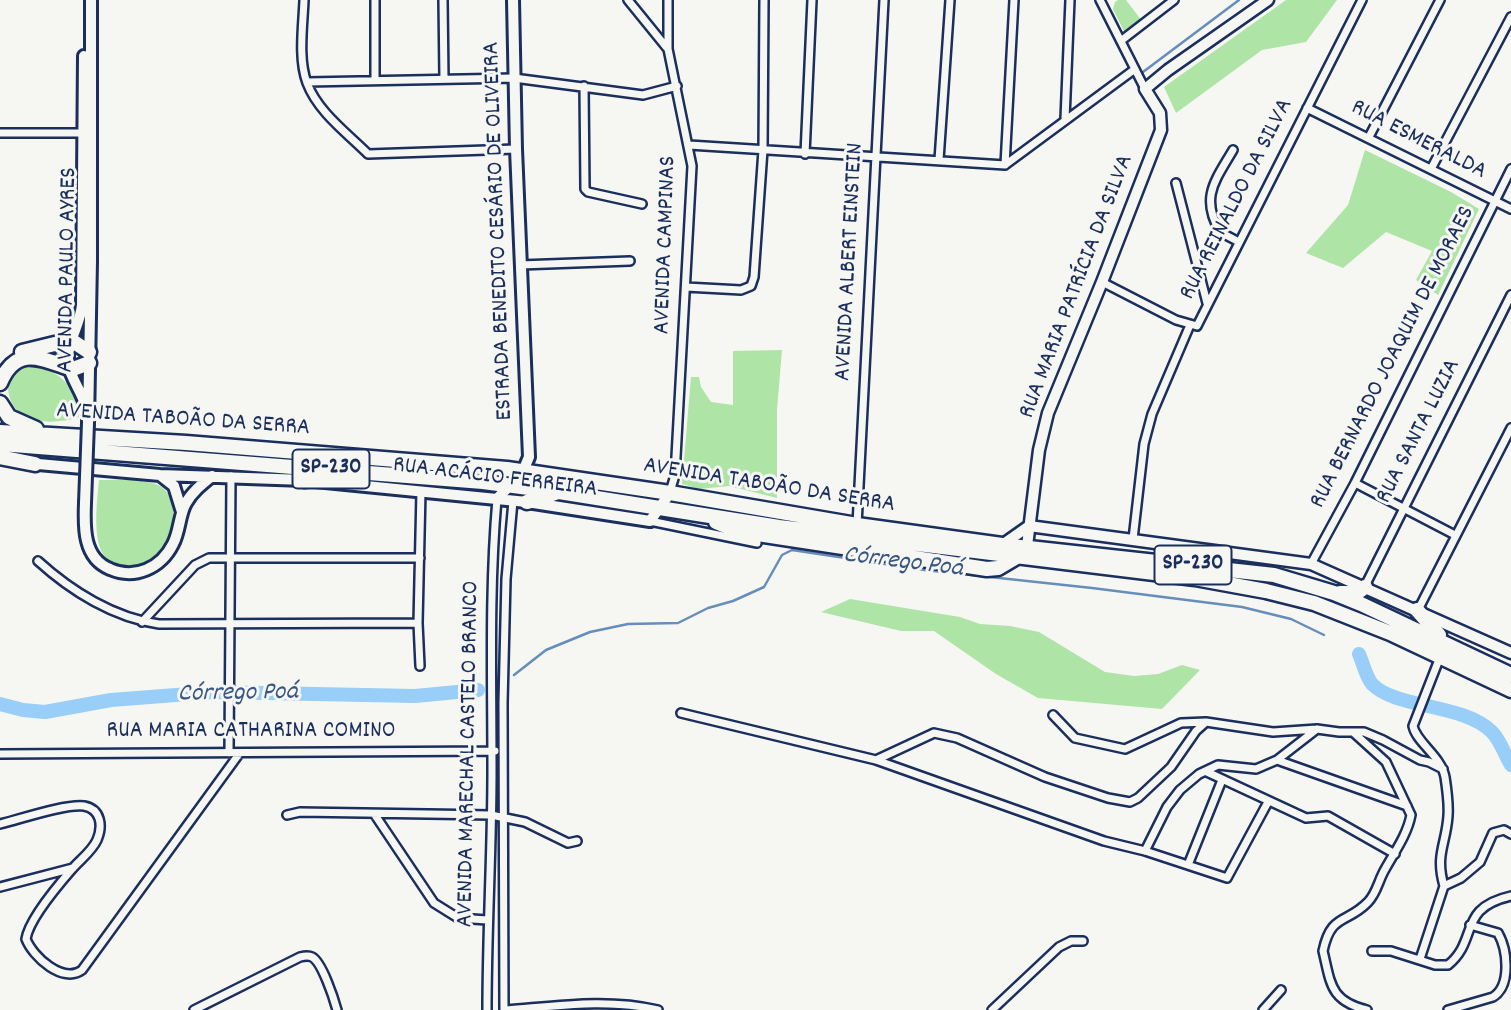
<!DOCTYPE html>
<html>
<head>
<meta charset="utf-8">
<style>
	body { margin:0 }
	canvas { display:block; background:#f6f6f2 }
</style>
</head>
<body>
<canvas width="1511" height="1010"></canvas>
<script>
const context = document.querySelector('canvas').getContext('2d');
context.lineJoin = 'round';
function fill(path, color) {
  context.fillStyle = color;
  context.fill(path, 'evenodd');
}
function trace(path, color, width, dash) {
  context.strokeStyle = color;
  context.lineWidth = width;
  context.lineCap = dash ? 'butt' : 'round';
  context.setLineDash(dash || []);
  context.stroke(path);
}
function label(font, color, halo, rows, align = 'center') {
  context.font = font + ' Dekko,sans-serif';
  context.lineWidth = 6;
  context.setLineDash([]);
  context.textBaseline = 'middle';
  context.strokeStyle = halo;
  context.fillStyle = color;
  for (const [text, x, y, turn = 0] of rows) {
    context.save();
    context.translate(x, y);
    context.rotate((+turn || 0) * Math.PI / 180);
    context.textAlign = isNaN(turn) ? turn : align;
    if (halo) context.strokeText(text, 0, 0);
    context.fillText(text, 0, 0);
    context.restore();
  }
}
const green = new Path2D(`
	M 1118,0 L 1126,0 L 1142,21 L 1125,33 L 1113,9 L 1115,2 Z
	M 1286,0 L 1337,0 L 1306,42 L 1262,50 L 1176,113 L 1164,87 Z
	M 1365,150 L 1451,192 L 1479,209 L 1438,295 L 1416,280 L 1432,251 L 1386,232 L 1343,268 L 1306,253 L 1348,205 Z
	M 782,350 L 777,409 L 777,498 L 729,486 L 699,489 L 682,484 L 691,377 L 699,377 L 701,387 L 711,402 L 733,405 L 733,351 Z
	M 28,365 C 54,366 82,389 79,417 C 46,428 0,422 9,373 Z
	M 99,480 C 117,480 140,478 158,485 C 164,487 169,494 171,500 C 184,532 145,590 111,562 C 105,558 101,552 99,545 C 94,526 97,500 99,480 Z
	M 850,599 L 960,617 L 980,624 L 1010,626 L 1039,632 L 1105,672 L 1134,676 L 1158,674 L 1182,665 L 1200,670 L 1162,709 L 1038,698 L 996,674 L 934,631 L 901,631 L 821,612 Z`);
const stream = new Path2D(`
	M 1143,72 L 1239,0
	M 514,675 L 546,650 L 590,632 L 628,624 L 678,623 L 708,608 L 733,601 L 764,587 L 782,555 L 792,550 L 925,570 L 1092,588 L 1242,607 L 1291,619 L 1324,635`);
const river = new Path2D(`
	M 1359,654 C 1363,663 1366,677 1372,684 C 1396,709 1463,703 1492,732 C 1500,740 1505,755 1511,765
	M 0,704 L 23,710 L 45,712 L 111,700 L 215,692 L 415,696 L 478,690`);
const minor = new Path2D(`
	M 304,0 C 303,26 298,59 307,83 C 318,112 347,133 368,154 L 516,149
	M 375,0 L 375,80
	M 443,0 L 444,79
	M 628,0 L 667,48
	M 668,0 L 668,49 L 692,166 L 675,475 L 670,492
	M 1100,0 L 1145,89
	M 1122,40 L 1174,0
	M 307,82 L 514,78 L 643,95 L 677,86
	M 584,86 L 585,189 L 588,192 L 642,204
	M 1307,108 L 1511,209
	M 1065,119 L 1070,0
	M 0,133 L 87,133
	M 1369,137 L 1440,0
	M 689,145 L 1005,165 L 1135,69
	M 1233,150 C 1215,181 1200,197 1220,232 L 1239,242
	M 805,154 L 812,0
	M 939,160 L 950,0
	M 1005,165 L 1014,0
	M 1431,169 L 1511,17
	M 1176,183 L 1207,303
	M 520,265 L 630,261
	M 1102,282 L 1176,320 L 1197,326 L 1362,0
	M 686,287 L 741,290 L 751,286 L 754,277 L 763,150 L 764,0
	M 1355,483 L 1455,535
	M 650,521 L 757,543
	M 857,525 L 884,0
	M 1133,539 L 1144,444 L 1152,414 L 1190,325
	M 38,561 C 71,591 114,618 159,624 L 418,623
	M 1311,564 L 1355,483 L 1511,169
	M 1365,586 L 1511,295
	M 1418,610 L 1511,428
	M 142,622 L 195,565 L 209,558 L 420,558
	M 1440,657 L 1413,726 C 1416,742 1441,756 1445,777 C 1447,790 1449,803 1448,816 C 1446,845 1435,854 1444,886 L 1461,878 L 1480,862 L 1493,833 L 1504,830 L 1511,834
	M 420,666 L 418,623 L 421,491
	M 681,713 L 876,760 L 1104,841 L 1145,851 L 1227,878 L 1268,802
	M 1053,715 L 1075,738 L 1125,749 L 1181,723 L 1206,722 L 1273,732 L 1317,729 L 1339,732 L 1364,732 L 1383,740 L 1420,760 L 1429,762 L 1443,769
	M 1354,733 L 1386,762 L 1411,815 C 1407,836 1393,854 1383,873 C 1378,883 1376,894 1368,902 C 1347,924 1331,913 1323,951 C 1331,984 1330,1001 1367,1010
	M 229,753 L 231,476
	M 0,754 L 495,751
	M 876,760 L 934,733 L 957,738 L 1045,777 L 1108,798 L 1130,802 L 1138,798 L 1171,767 L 1196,731 L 1205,723
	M 1277,760 L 1407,806
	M 1207,772 L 1306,818 L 1328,816 L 1395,854
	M 287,815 L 300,812 L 491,815 L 525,822 L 568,843 L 577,841
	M 375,815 L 434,903 L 458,918 L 487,920
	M 0,824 C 21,819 64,804 84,806 C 101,809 103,826 97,840 C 92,851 81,859 73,868 C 59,884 29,919 26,939 C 33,957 63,984 82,970 L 239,754
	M 1145,851 L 1167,807 L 1180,790 L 1199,774 L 1218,765 L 1256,769 L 1277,760 L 1317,729
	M 1188,865 L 1222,780
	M 0,887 L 73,868
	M 1372,951 L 1391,951 L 1435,965 L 1448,965 C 1479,940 1457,908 1511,896
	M 1420,959 L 1444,886
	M 194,1010 L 300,957 C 304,956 308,955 312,957 C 322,962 334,999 337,1010
	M 487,1010 C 487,930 492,850 492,771 C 492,680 489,589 497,499
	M 504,1010 L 503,703 L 506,579 L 513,501
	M 507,1010 C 557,1006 607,998 658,1010
	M 992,1010 L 1059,947 L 1071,941 L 1083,941
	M 1263,1010 L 1281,990
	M 1448,1010 L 1493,997 C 1511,986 1508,951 1498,933 L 1470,925`);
const tertiary = new Path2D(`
	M 1029,526 L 1311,564 L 1511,653
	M 1002,545 L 1029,526
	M 1027,546 L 1039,450 L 1048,413 L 1102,282 L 1161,130 L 1160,113 L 1145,89 L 1168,70 L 1268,0`);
const secondary = new Path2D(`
	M 84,56 L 82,305 C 80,326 66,343 68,364 C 70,376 81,391 85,404
	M 88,423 L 91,261 L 91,0
	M 27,463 L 160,475 L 305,480 L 527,502 L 650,521 L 670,493
	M 160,475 L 174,486 L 182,512
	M 497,499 L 523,471 L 529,457 L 516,149 L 513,0
	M 85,503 C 84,527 83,558 110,569 C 135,580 161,568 173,544 C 180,531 179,515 186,503 C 192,492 202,484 212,476`);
const motorway = new Path2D(`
	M 22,352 L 71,340 L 89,352
	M 0,383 C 17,343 43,360 73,369 L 89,363
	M 0,403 L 9,417 L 36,429
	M 0,432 L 186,443 L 507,469 L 670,493 L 857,525 L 1002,545 L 1274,575 L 1334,593 L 1361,604 L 1511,675
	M 0,444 L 483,482 L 559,492 L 779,527 L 1195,578 L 1266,591 L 1314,603 L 1390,633 L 1511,690
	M 0,457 L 35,464
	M 305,480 L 334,474
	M 527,502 L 555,493
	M 716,522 L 738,531 L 987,569 L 998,568 L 1020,555
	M 1340,593 L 1357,593 L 1365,587
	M 1417,610 L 1439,635`);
const secondaryBridge = new Path2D(`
	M 85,503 L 88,423`);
const shields = [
	[331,469,77],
	[1193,565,77]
];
const shieldNames = [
	["SP-230",331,469],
	["SP-230",1193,565]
];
const streetNames = [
	["RUA ESMERALDA",1418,141,27],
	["RUA REINALDO DA SILVA",1238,200,-63],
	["ESTRADA BENEDITO CESÁRIO DE OLIVEIRA",500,231,-92],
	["AVENIDA CAMPINAS",667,245,-88],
	["AVENIDA ALBERT EINSTEIN",851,262,-87],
	["AVENIDA PAULO AYRES",69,270,-89],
	["RUA MARIA PATRÍCIA DA SILVA",1078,287,-69],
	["RUA BERNARDO JOAQUIM DE MORAES",1394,358,-63],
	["AVENIDA TABOÃO DA SERRA",183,421,4],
	["RUA SANTA LUZIA",1420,432,-63],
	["RUA ACÁCIO FERREIRA",495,479,7],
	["AVENIDA TABOÃO DA SERRA",769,487,9],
	["RUA MARIA CATHARINA COMINO",251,733],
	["AVENIDA MARECHAL CASTELO BRANCO",470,754,-89]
];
const waterNames = [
	["Córrego Poá",903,564,7],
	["Córrego Poá",238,695,-1]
];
fill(green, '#afe4a7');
trace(stream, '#668eba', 2.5);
trace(river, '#98cef7', 14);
trace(minor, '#1b2f5e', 12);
trace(tertiary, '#1b2f5e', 15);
trace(secondary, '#1b2f5e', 16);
trace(motorway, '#1b2f5e', 19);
trace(minor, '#f6f6f2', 7);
trace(tertiary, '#f6f6f2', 10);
trace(secondary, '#f6f6f2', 10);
trace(motorway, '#f6f6f2', 14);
trace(secondaryBridge, '#1b2f5e', 16, []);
trace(secondaryBridge, '#f6f6f2', 10);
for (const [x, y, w] of shields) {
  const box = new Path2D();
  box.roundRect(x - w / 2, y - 19.5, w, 39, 5);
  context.fillStyle = '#f6f6f2';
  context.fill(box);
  trace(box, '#1b2f5e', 2);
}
label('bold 23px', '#1b2f5e', null, shieldNames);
label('24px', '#1b2f5e', '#f6f6f2', streetNames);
label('italic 26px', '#3a5784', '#f6f6f2', waterNames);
</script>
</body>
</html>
